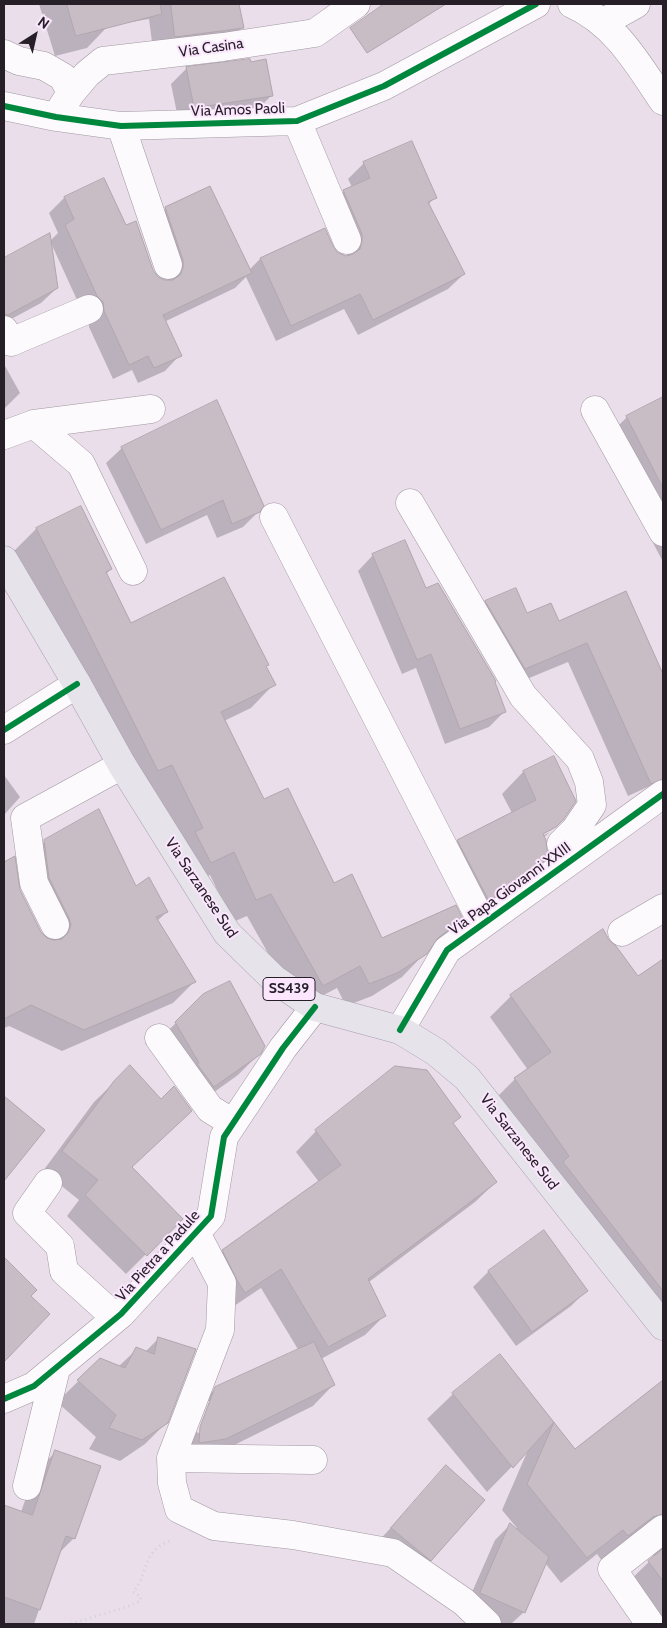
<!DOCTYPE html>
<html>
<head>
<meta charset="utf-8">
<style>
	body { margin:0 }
	#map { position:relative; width:667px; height:1628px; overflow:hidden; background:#eadeeb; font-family:Cabin,sans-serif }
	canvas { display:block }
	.frame { position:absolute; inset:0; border:5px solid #261f27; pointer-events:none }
	.north { position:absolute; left:10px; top:10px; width:50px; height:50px; -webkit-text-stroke:4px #fbe6fe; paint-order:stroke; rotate:35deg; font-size:14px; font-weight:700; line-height:20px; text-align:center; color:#261f27 }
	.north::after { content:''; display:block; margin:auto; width:18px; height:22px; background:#261f27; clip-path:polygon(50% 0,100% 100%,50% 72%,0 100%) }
</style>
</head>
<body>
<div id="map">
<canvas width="667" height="1628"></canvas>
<div class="frame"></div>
<div class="north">N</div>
</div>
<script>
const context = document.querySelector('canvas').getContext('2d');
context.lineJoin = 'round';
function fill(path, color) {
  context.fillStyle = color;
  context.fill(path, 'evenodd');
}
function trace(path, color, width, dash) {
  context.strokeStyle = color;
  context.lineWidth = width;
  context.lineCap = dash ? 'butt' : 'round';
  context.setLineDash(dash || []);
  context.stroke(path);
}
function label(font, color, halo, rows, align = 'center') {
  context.font = font + ' Cabin,sans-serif';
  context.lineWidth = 4;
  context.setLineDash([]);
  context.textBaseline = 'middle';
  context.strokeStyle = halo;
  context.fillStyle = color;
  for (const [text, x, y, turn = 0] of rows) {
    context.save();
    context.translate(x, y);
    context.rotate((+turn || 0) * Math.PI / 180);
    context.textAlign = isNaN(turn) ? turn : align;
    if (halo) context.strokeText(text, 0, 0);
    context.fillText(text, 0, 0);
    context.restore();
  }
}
const shadow = new Path2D(`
	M 39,4 L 237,4 L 242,28 L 221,49 L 154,57 L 149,19 L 108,26 L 87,48 L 55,56 Z
	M 187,68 L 271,96 L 256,111 L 179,123 L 171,84 Z
	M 411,142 L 435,197 L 428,205 L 464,274 L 448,289 L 358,335 L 344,309 L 276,341 L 246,277 L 235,288 L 164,322 L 180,355 L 165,371 L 138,383 L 132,370 L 113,379 L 89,327 L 88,318 L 82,311 L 51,243 L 57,288 L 41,303 L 4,323 L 4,259 L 49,234 L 50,241 L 58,233 L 49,213 L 64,198 L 126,227 L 157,278 L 168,281 L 150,224 L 166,208 L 249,270 L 260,259 L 324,229 L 332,247 L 337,254 L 347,257 L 347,250 L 328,207 L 344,191 L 352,187 L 348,179 L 364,163 Z
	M 4,364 L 20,393 L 4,409 Z
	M 663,398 L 663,562 L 601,443 L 627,417 Z
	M 122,448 L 259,511 L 243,527 L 217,538 L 207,515 L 146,544 L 106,463 Z
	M 80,508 L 111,569 L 106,574 L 131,624 L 267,665 L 265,667 L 274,684 L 251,708 L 224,721 L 263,801 L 381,940 L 461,919 L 438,942 L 428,950 L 402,977 L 372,996 L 346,1006 L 337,988 L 299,1008 L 247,916 L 233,922 L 210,875 L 187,885 L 13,552 L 36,529 Z
	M 373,555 L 425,590 L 493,683 L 504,712 L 489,727 L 445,744 L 416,668 L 402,674 L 358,571 Z
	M 625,593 L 663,677 L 663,780 L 628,796 L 568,662 L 505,688 L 466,621 L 486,602 L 526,615 L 558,622 Z
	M 554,757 L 562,819 L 550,831 L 550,829 L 538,838 L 550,832 L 543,838 L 548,856 L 527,878 L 467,921 L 437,862 L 458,841 L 512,813 L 502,794 L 523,772 Z
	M 4,775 L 20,797 L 4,815 Z
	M 45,841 L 135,888 L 167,912 L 157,921 L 194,982 L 173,1003 L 62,1051 L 9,1026 L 4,1028 L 4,864 L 14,858 L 19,890 L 40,933 L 49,942 L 28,900 L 23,863 Z
	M 580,947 L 663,1079 L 663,1325 L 494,1100 L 515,1079 L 528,1070 L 490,1017 L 511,996 Z
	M 663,961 L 663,1026 L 632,987 L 647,971 Z
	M 176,1023 L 260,1053 L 238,1075 L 192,1108 L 177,1087 L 178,1085 L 154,1044 Z
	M 130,1067 L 131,1168 L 181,1219 L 126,1274 L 67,1216 L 79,1200 L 43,1171 L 94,1102 Z
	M 6,1100 L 43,1131 L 4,1179 L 4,1102 Z
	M 452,1123 L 496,1182 L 475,1202 L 369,1282 L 385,1315 L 365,1335 L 321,1359 L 334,1384 L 313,1406 L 204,1460 L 178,1463 L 194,1410 L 216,1388 L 299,1351 L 261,1288 L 225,1312 L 203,1271 L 223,1251 L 319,1182 L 296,1152 L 316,1131 ZM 208,1401 L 211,1401 L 199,1433 L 196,1432 Z
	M 543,1232 L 586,1291 L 571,1306 L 516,1346 L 473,1287 L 488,1272 Z
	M 4,1259 L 35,1290 L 29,1296 L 49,1314 L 4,1361 Z
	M 158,1339 L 167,1422 L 145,1444 L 120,1461 L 89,1449 L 96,1437 L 57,1402 L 100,1360 L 118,1367 L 137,1349 L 145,1352 Z
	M 500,1356 L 575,1451 L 663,1381 L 663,1624 L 631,1624 L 643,1613 L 623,1587 L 653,1558 L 654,1553 L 602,1561 L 597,1554 L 561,1583 L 545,1563 L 524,1612 L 511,1624 L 502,1624 L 465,1608 L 495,1540 L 510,1525 L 515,1529 L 517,1528 L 502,1510 L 528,1450 L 487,1492 L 427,1419 L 453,1394 Z
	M 56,1452 L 74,1538 L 59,1553 L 34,1624 L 4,1624 L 4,1506 L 21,1512 L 35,1472 Z
	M 446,1467 L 431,1560 L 415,1575 L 376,1544 Z`);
const building = new Path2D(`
	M 67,4 L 160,4 L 162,14 L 76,36 Z
	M 171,4 L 239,4 L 244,28 L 175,37 Z
	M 384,4 L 446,4 L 367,53 L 350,28 Z
	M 250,59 L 251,62 L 266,59 L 273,96 L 194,108 L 186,67 Z
	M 412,141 L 437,198 L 428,202 L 465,274 L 373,320 L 360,294 L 291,326 L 260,258 L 325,228 L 333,246 L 337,252 L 346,256 L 353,254 L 360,249 L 362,241 L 362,234 L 343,190 L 370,178 L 363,162 Z
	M 104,178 L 126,225 L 136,221 L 153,270 L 158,277 L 165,280 L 173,280 L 180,275 L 183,268 L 183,260 L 165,207 L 210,186 L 252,273 L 163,315 L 182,356 L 154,368 L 148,356 L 129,365 L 104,311 L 103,302 L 97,296 L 65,225 L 74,219 L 64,197 Z
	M 50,233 L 58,288 L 8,315 L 4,314 L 4,258 Z
	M 663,397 L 663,488 L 626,416 Z
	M 217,400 L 264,506 L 260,512 L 232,524 L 223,500 L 161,530 L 121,447 Z
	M 81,506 L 112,569 L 106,572 L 131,623 L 224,577 L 269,665 L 266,666 L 276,685 L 221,712 L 264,799 L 288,788 L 334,883 L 352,874 L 382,938 L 456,905 L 463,919 L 438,938 L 427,954 L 397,973 L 369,984 L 360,966 L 323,986 L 271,894 L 256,900 L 234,852 L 211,863 L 195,832 L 203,828 L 172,765 L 158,771 L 36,528 Z
	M 405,540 L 426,588 L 438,583 L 496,681 L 495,682 L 506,712 L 460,729 L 431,654 L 417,660 L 372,554 Z
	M 516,588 L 527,613 L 551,603 L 559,621 L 626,591 L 663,674 L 663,779 L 651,784 L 587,643 L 525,669 L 485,601 Z
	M 554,756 L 576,801 L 563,820 L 556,827 L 543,834 L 546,840 L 547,850 L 550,857 L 489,901 L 457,840 L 536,800 L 523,771 Z
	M 99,809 L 136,886 L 149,877 L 168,912 L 156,917 L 196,982 L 84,1030 L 31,1005 L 4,1019 L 4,862 L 15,856 L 20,890 L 41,932 L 47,938 L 54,940 L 62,939 L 68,933 L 71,925 L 69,918 L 49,878 L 44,840 Z
	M 603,929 L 609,940 L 616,946 L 638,976 L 663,959 L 663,1291 L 563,1162 L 569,1156 L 514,1078 L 551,1052 L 510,995 Z
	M 230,981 L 265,1046 L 261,1054 L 214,1087 L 197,1064 L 199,1063 L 175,1022 L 203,994 Z
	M 130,1065 L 161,1099 L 174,1086 L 192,1111 L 132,1167 L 183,1219 L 147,1256 L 85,1195 L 98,1180 L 62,1151 L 114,1081 Z
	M 395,1066 L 427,1070 L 461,1117 L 453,1123 L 497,1182 L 368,1279 L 386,1316 L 328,1347 L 281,1269 L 245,1293 L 237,1280 L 222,1250 L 341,1165 L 315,1130 Z
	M 4,1096 L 45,1130 L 4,1181 Z
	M 544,1230 L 588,1291 L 532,1332 L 488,1271 Z
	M 4,1257 L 37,1290 L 31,1296 L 50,1314 L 4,1362 Z
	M 158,1337 L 196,1349 L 168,1423 L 142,1440 L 109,1428 L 116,1415 L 77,1380 L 100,1358 L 125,1368 L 136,1347 L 154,1354 Z
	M 314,1342 L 335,1385 L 226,1439 L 199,1443 L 200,1427 L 215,1387 Z
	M 500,1354 L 575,1449 L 663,1380 L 663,1514 L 653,1517 L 628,1536 L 623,1530 L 587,1558 L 527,1484 L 554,1422 L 513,1468 L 452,1393 Z
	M 55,1450 L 101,1466 L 75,1539 L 66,1536 L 40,1610 L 4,1597 L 4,1505 L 32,1515 Z
	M 446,1465 L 485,1500 L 431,1561 L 391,1528 Z
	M 510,1523 L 549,1557 L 525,1613 L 480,1593 Z
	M 663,1549 L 663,1581 L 648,1561 Z`);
const path = new Path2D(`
	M 71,1624 L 129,1606 L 140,1601 L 141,1597 L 133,1592 C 149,1575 141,1551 170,1541`);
const minor = new Path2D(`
	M 572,4 C 615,23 638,64 663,101
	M 602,23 L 636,4
	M 4,54 L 19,61 L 44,66 L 63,77 L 71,93 L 62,107
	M 71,93 L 87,74 L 103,61 L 223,47 L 315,33 L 356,4
	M 4,106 L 56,117 L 121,126 L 297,121 L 384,86 L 536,4
	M 297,121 L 347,240
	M 121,126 L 168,265
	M 4,330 L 11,342 L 89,309
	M 595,410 L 663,532
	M 34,424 L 81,464 L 133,571
	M 4,435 L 34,424 L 151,409
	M 410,503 L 523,696 L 580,759 L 589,782 L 592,805 L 575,830 L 561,844 L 569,861
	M 274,517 L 483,924
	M 4,730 L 77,684
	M 55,925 L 34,883 L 25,818 L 122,765
	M 622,932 L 663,908
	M 400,1030 L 447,950 L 663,794
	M 159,1038 L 210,1109 L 233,1123
	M 48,1183 L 27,1213 L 60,1246 L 64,1271 L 116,1318
	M 196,1233 L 222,1283 L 220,1330 L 171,1458 L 313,1460
	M 4,1399 L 34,1386 L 121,1314 L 211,1216 L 224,1137 L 283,1048 L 315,1007
	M 171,1458 L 172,1483 L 179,1509 L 214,1526 L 293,1535 L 393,1553 L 464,1602 L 487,1624
	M 27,1486 L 56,1369
	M 650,1624 L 612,1569 L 663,1529`);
const major = new Path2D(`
	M 4,560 L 77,684 L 122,765 L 227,933 L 274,979 L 315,1007 L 400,1030 L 436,1052 L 467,1078 L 663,1326`);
const cycleway = new Path2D(`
	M 4,106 L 56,117 L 121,126 L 297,121 L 384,86 L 536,4
	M 4,730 L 77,684
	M 400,1030 L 447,950 L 663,794
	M 4,1399 L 34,1386 L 121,1314 L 211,1216 L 224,1137 L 283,1048 L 315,1007`);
const shields = [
	[289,989,52]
];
const shieldNames = [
	["SS439",289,989]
];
const streetNames = [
	["Via Casina",211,48,-8],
	["Via Amos Paoli",238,110,-2],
	["Via Sarzanese Sud",201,888,56],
	["Via Papa Giovanni XXIII",510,889,-36],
	["Via Sarzanese Sud",519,1142,52],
	["Via Pietra a Padule",158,1256,-48]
];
fill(shadow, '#0003');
fill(building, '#c8bcc5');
trace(building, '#b0a6ae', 1);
trace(minor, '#a097a1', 29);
trace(major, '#a79eae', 29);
trace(path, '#d4d0d4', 3, [1, 4]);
trace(minor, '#fcfafc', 28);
trace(major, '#e7e3eb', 28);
trace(cycleway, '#00873e', 6);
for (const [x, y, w] of shields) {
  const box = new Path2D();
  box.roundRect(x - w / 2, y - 11.5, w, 23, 4);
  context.fillStyle = '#fbe6fe';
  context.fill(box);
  trace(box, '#261f27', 1);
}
label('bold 14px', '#261f27', null, shieldNames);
label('15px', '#261f27', '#fbe6fe', streetNames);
</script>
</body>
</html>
